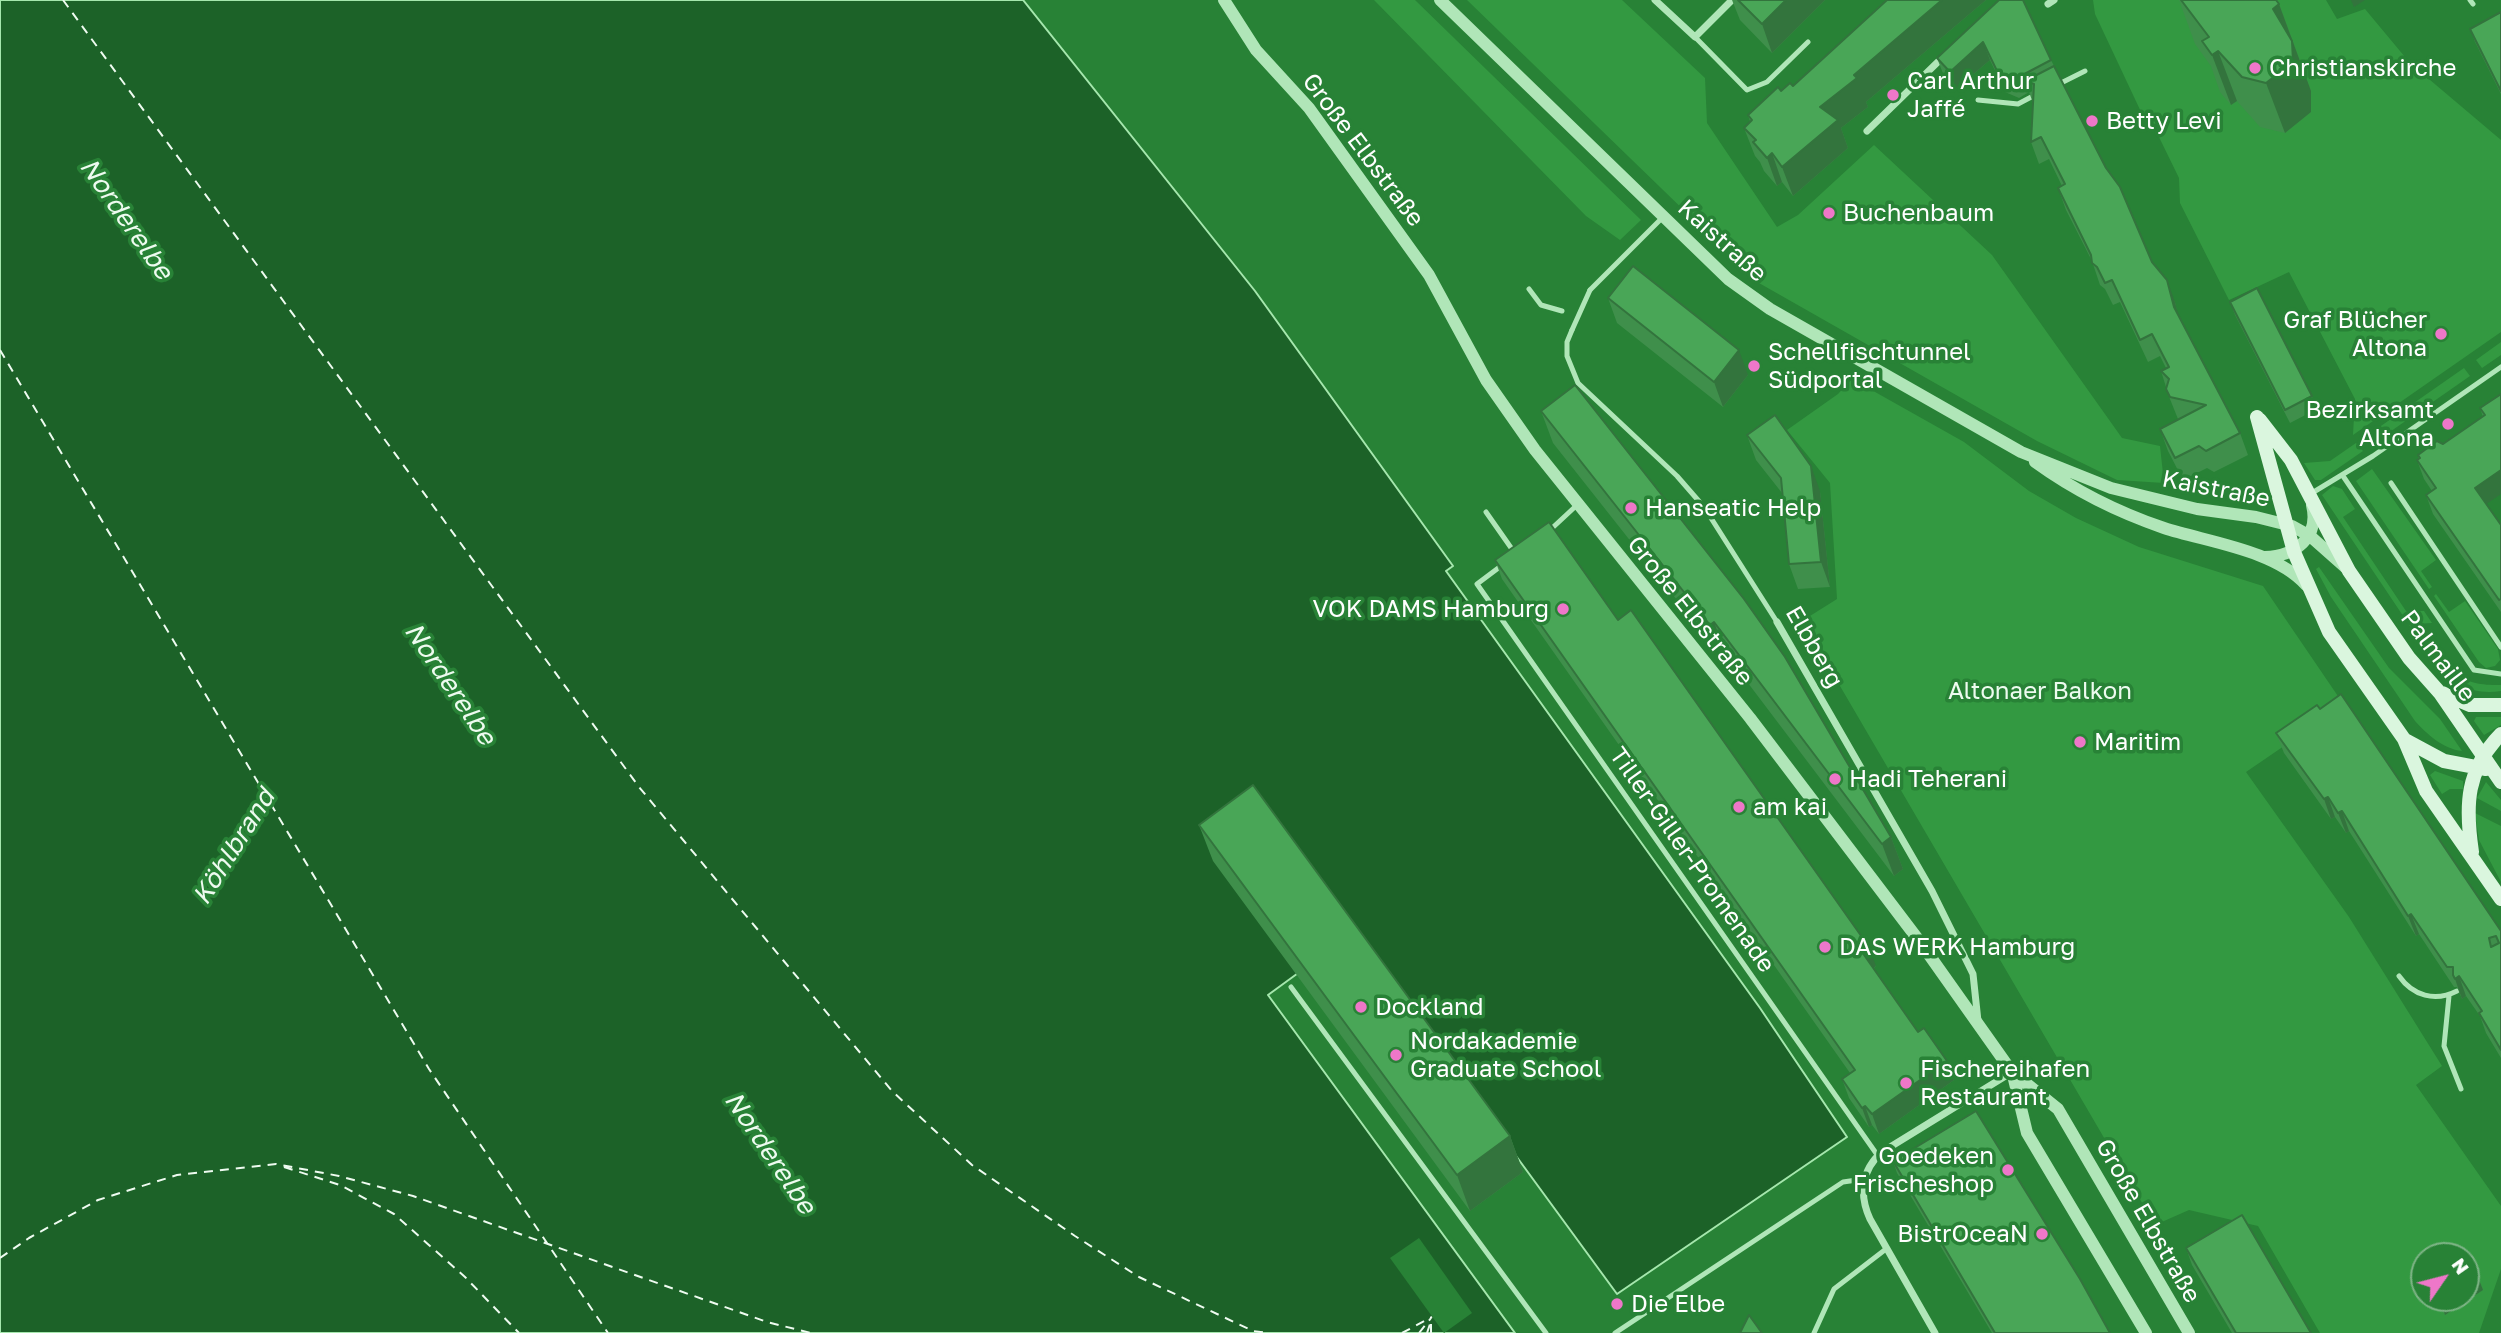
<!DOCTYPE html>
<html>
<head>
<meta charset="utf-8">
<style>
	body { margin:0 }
	#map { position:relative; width:2501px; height:1333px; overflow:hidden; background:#288236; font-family:"Golos Text",sans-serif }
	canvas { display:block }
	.north { position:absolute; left:2410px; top:1242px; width:70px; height:70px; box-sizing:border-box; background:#288236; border:2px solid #7eb486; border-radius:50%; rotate:55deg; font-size:19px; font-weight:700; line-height:28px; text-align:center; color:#fff }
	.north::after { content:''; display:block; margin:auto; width:24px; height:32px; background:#ee77c9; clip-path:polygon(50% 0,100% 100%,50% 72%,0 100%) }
</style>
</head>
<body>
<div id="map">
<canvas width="2501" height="1333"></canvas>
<div class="north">N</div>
</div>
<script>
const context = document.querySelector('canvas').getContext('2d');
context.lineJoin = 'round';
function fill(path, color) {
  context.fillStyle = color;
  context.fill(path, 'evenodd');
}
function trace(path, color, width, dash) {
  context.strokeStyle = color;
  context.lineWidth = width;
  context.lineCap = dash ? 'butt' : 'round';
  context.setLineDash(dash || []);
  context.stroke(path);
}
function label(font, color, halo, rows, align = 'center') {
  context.font = font + ' "Golos Text",sans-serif';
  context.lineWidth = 7;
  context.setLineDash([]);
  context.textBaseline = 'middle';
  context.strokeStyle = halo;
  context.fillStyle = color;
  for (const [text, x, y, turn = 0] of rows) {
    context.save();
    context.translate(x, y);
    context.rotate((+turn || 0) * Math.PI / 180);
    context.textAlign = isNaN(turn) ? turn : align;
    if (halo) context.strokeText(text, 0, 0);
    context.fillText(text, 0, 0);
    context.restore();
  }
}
const green = new Path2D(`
	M 1374,0 L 1415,0 L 1641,220 L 1620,240 L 1586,216 Z
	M 1467,0 L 1622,0 L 1705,78 L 1707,123 L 1777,227 L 1798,215 L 1874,145 L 1992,255 L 2122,438 L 2160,446 L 2164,483 L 2117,480 L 2037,441 L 1759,283 Z
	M 2093,0 L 2326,0 L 2337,19 L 2365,9 L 2410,63 L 2501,140 L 2501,332 L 2353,435 L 2355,399 L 2289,272 L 2229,300 L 2180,203 L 2179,178 L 2158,135 L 2142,114 L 2095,14 Z
	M 2501,342 L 2501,355 L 2482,368 L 2476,360 Z
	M 2464,368 L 2470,376 L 2374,443 L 2368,435 Z
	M 1852,379 L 1964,442 L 2029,491 L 2076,518 L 2139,547 L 2263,586 L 2344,705 L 2246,772 L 2349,917 L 2442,1066 L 2416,1085 L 2501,1206 L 2501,1269 L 2479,1333 L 2320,1333 L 2258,1226 L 2189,1210 L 2155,1225 L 1802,621 L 1837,599 L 1830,483 L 1787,430 L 1838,394 ZM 2424,1256 L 2466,1256 L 2466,1298 L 2424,1298 Z
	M 2356,443 L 2363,451 L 2321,480 L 2315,480 L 2304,463 L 2330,461 Z
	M 2372,469 L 2436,560 L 2421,571 L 2432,587 L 2429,589 L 2356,481 Z
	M 2333,486 L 2342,489 L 2355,509 L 2343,517 L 2406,611 L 2424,611 L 2432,623 L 2414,624 L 2447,673 L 2458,673 C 2467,685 2487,685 2501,685 L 2501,691 C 2474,695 2454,686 2436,665 L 2322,495 Z
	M 2319,567 L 2389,668 L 2440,719 L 2462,751 C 2443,749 2427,734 2415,721 L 2331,597 L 2316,569 Z
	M 2436,594 L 2449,612 L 2465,601 L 2498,649 L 2500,660 L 2495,666 L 2486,668 L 2479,662 L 2434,596 Z
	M 2476,717 L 2501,717 L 2501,725 L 2484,735 L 2474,721 Z
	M 2435,771 L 2463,781 L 2463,789 L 2450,789 L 2442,794 L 2430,775 Z
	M 2486,782 L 2501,800 L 2501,811 L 2477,798 Z
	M 2475,813 L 2501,826 L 2501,882 L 2479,840 Z`);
const water = new Path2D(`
	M 0,0 L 1023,0 L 1255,291 L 1453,566 L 1446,571 L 1760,1008 L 1847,1137 L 1617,1294 L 1353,933 L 1268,995 L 1515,1333 L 0,1333 Z`);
const pier = new Path2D(`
	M 1419,1238 L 1472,1313 L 1444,1333 L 1390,1258 Z`);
const ferry = new Path2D(`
	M 63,0 L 639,787 L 892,1091 L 972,1165 L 1075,1236 L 1139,1277 L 1253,1331 L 1268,1333
	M 0,350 L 429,1069 L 608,1333
	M 284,1167 L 340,1185 L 394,1214 L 465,1277 L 519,1333
	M 0,1258 L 29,1238 L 98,1200 L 177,1175 L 276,1164 L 339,1176 L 413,1196 L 767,1322 L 811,1333
	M 1402,1333 L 1432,1317
	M 1419,1333 L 1431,1318
	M 1427,1333 L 1432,1318
	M 1431,1333 L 1431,1321`);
const service = new Path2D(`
	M 2470,0 L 2473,4
	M 1695,37 L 1747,90 L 1767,82 L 1808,42
	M 2057,85 L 2085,71
	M 1978,100 L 2018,104 L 2035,95
	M 1529,289 L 1541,305 L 1562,311
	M 1590,290 L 1663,217
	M 1572,330 L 1567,342 L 1567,356 L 1578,383 L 1677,476 L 1704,507 L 1777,622
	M 2343,476 L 2474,670 L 2501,674
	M 2391,483 L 2501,647
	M 2312,493 L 2373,456 L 2501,367
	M 1486,512 L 1514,552
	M 1549,531 L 1577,505
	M 1501,566 L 1477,584 L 1878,1156
	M 2399,976 C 2413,996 2435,1002 2457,991
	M 1291,987 L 1546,1333
	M 2449,996 L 2444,1046 L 2461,1089
	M 1615,1333 L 1843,1182 L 1864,1179
	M 1814,1333 L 1834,1289 L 1886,1249`);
const minor = new Path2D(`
	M 1655,0 L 1695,37 L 1732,0
	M 2048,4 L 2054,0
	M 1867,131 L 1945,55
	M 1777,622 L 1932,891 L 1973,974 L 1978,1021
	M 1935,1333 L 1870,1219 C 1859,1195 1861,1170 1882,1152 L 2012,1072`);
const tertiary = new Path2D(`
	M 1224,0 L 1256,50 L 1309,108 L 1429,275 L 1486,380 L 1535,450 L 1750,718 L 1920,942 L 2012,1072 L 2058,1109 L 2189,1333
	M 1440,0 L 1728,279 L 1770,309 L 2021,452 L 2111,488 L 2197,509 L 2256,517 L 2292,526 L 2310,536 L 2345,567
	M 2035,462 C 2075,491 2117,512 2164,528 C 2207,542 2275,550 2306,585
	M 2265,557 C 2295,556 2320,538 2312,505
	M 2013,1075 L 2027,1133 L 2146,1333`);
const secondary = new Path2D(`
	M 2257,417 L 2294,552 L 2329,632 L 2404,739 L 2426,791 L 2501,899
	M 2260,420 L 2291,460 L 2349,571 L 2409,658 L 2440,693 L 2501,782
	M 2442,693 L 2470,705 L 2501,705
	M 2405,740 L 2444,761 L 2486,769
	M 2472,852 C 2465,805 2466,770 2501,734`);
const serviceBridge = new Path2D(`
	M 1572,330 L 1590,290`);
const wall = new Path2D(`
	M 1732,0 L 1825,0 L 1772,53 L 1740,20 Z
	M 1886,0 L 1986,0 L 1866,102 L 1868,107 L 1841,128 L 1848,148 L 1793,196 L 1782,182 L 1777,186 L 1764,171 L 1760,162 L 1755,156 L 1744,128 L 1750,121 L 1748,115 L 1781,91 L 1793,86 Z
	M 1999,0 L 2051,60 L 2152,262 L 2175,302 L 2178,315 L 2240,433 L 2248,455 L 2214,472 L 2207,468 L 2183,480 L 2168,451 L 2160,429 L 2178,419 L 2166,389 L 2166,387 L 2161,371 L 2166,368 L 2160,356 L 2148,362 L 2120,302 L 2113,305 L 2105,289 L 2100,285 L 2092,261 L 2066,210 L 2058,188 L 2062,186 L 2049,159 L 2039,164 L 2031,142 L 2033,103 L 2029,92 L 2019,98 L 2005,92 L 1990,60 L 1956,89 L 1944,76 L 1937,58 Z
	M 2179,0 L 2276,0 L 2279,4 L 2311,91 L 2311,112 L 2285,133 L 2260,127 L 2237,101 L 2231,105 L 2220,92 L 2211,66 L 2195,44 Z
	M 2501,12 L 2501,94 L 2475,42 L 2470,29 Z
	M 1608,298 L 1748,375 L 1723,407 L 1617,323 Z
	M 2230,302 L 2312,396 L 2317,409 L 2290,423 L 2235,315 Z
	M 2501,394 L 2486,504 L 2501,525 L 2501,612 L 2433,514 L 2426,495 L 2432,491 L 2424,479 L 2417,460 L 2419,459 L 2418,455 L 2443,444 L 2483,417 L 2480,408 Z
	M 1541,411 L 1891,837 L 1903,869 L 1894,876 L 1726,654 L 1722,657 L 1553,443 Z
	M 1747,435 L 1820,491 L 1830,587 L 1798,589 L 1789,564 L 1782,493 L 1756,460 Z
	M 1495,560 L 1618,620 L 1876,966 L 1873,969 L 1918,1032 L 1947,1061 L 1954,1080 L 1879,1134 L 1872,1125 L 1869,1127 L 1849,1098 L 1842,1079 L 1850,1073 L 1502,579 Z
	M 2276,733 L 2501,931 L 2501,1058 L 2486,1033 L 2480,1016 L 2466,996 L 2462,999 L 2457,987 L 2454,987 L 2419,934 L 2416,936 L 2349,831 L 2346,833 L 2335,817 L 2331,819 L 2284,753 Z
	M 1199,825 L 1510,1136 L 1523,1172 L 1470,1211 L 1213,861 Z
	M 1893,1161 L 2110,1333 L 1992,1333 L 1897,1173 Z
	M 2186,1248 L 2311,1333 L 2232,1333 L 2192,1265 Z
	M 2478,1277 L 2483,1290 L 2445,1315 L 2434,1298 L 2466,1298 Z`);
const shadedWall = new Path2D(`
	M 1786,0 L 1825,0 L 1772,53 L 1762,24 Z
	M 1942,0 L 1986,0 L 1866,102 L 1868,107 L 1841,128 L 1848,148 L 1793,196 L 1782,167 L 1820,107 L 1854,75 Z
	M 2351,0 L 2365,0 L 2354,7 Z
	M 2279,4 L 2311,91 L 2311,112 L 2285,133 L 2266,83 L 2273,9 Z
	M 1983,42 L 1990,60 L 1956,89 L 1950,72 Z
	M 2218,51 L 2237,101 L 2231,105 L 2212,55 Z
	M 1772,153 L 1782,182 L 1777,186 L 1767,158 Z
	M 2167,280 L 2175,302 L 2182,329 L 2174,307 Z
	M 1739,350 L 1748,375 L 1723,407 L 1714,382 Z
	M 1811,466 L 1820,491 L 1830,587 L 1821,562 Z
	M 2501,470 L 2501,494 L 2482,507 L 2475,488 Z
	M 1714,622 L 1726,654 L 1722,657 L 1710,625 Z
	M 2328,797 L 2335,817 L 2331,819 L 2324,799 Z
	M 2342,811 L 2349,831 L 2346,833 L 2338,813 Z
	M 1891,837 L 1903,869 L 1894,876 L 1882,844 Z
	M 2411,914 L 2419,934 L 2416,936 L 2408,916 Z
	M 1869,947 L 1876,966 L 1869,972 L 1862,952 Z
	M 2459,976 L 2466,996 L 2462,999 L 2455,979 Z
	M 1947,1061 L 1954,1080 L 1879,1134 L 1872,1114 Z
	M 1865,1106 L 1872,1125 L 1869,1127 L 1862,1108 Z
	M 1510,1136 L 1523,1172 L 1470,1211 L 1457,1175 Z
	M 2478,1277 L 2483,1290 L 2445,1315 L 2441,1302 L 2447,1298 L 2466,1298 L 2466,1285 Z`);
const building = new Path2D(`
	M 1738,0 L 1786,0 L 1762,24 Z
	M 1887,0 L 1942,0 L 1854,75 L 1857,78 L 1820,107 L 1838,120 L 1782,167 L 1772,153 L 1767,158 L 1753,142 L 1756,140 L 1744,128 L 1752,120 L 1748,115 L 1778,87 L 1781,91 L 1790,83 L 1793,86 Z
	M 1999,0 L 2023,0 L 2051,60 L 2013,80 L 1999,75 L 1983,42 L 1950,72 L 1937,58 Z
	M 2181,0 L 2276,0 L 2279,4 L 2273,9 L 2292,41 L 2293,62 L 2266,83 L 2242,77 L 2218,51 L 2212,55 L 2202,41 L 2209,37 Z
	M 2501,12 L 2501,91 L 2470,29 Z
	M 2054,66 L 2106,168 L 2120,187 L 2152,262 L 2167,280 L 2174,307 L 2240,433 L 2206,451 L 2199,446 L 2175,458 L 2160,429 L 2206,405 L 2170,397 L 2166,389 L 2169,379 L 2161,371 L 2169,367 L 2152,334 L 2140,340 L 2112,280 L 2105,283 L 2097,267 L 2092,263 L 2091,255 L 2058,188 L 2065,184 L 2041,137 L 2031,142 L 2034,84 L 2025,81 Z
	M 1633,266 L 1739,350 L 1714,382 L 1608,298 Z
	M 2257,288 L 2312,396 L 2285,410 L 2230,302 Z
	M 1575,385 L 1744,599 L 1785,657 L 1891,837 L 1882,844 L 1714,622 L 1710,625 L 1541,411 Z
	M 2501,394 L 2501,470 L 2475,488 L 2501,525 L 2501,599 L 2499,600 L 2426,495 L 2436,488 L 2417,460 L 2420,458 L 2418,455 L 2437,441 L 2443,444 L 2485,415 L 2480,408 Z
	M 1775,415 L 1811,466 L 1821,562 L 1789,564 L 1781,478 L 1747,435 Z
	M 1549,522 L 1618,620 L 1631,610 L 1869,947 L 1862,952 L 1918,1032 L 1924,1028 L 1947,1061 L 1872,1114 L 1865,1106 L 1862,1108 L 1842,1079 L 1855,1070 L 1495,560 Z
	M 2341,694 L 2501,931 L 2501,1050 L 2479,1013 L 2482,1011 L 2459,976 L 2455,979 L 2453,975 L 2453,967 L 2447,967 L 2411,914 L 2408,916 L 2342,811 L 2338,813 L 2328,797 L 2324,799 L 2276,733 L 2317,705 L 2320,709 ZM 2496,936 L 2499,943 L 2491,947 L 2489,938 Z
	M 1253,785 L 1510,1136 L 1457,1175 L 1199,825 Z
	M 1976,1111 L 2080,1279 L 2110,1333 L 1995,1333 L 1893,1161 Z
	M 2242,1215 L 2311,1333 L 2236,1333 L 2186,1248 Z
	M 2466,1259 L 2478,1277 L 2466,1285 Z
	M 2438,1298 L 2447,1298 L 2441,1302 Z
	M 1749,1315 L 1762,1333 L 1740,1333 Z`);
const markers = [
	[2255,68,7,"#ee77c9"],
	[1893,95,7,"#ee77c9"],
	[2092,121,7,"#ee77c9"],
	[1829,213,7,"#ee77c9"],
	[2441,334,7,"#ee77c9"],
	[1754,366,7,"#ee77c9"],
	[2448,424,7,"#ee77c9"],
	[1631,508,7,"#ee77c9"],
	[1563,609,7,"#ee77c9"],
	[2080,742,7,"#ee77c9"],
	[1835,779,7,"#ee77c9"],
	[1739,807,7,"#ee77c9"],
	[1825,947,7,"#ee77c9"],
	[1361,1007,7,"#ee77c9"],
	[1396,1055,7,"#ee77c9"],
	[1906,1083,7,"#ee77c9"],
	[2008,1170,7,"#ee77c9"],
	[2042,1234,7,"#ee77c9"],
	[1617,1304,7,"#ee77c9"]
];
const poiNames = [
	["Christianskirche",2269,68],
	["Carl Arthur",1907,81],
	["Jaffé",1907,109],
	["Betty Levi",2106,121],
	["Buchenbaum",1843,213],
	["Graf Blücher",2427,320,"right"],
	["Altona",2427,348,"right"],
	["Schellfischtunnel",1768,352],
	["Südportal",1768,380],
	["Bezirksamt",2434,410,"right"],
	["Altona",2434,438,"right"],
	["Hanseatic Help",1645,508],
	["VOK DAMS Hamburg",1549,609,"right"],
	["Maritim",2094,742],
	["Hadi Teherani",1849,779],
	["am kai",1753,807],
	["DAS WERK Hamburg",1839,947],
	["Dockland",1375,1007],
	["Nordakademie",1410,1041],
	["Graduate School",1410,1069],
	["Fischereihafen",1920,1069],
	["Restaurant",1920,1097],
	["Goedeken",1994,1156,"right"],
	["Frischeshop",1994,1184,"right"],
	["BistrOceaN",2028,1234,"right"],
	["Die Elbe",1631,1304]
];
const streetNames = [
	["Große Elbstraße",1363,150,53],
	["Kaistraße",1722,241,42],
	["Kaistraße",2216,489,11],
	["Große Elbstraße",1690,611,51],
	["Elbberg",1814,647,60],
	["Palmaille",2438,656,53],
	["Tiller-Giller-Promenade",1692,860,55],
	["Große Elbstraße",2148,1221,60]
];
const parkNames = [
	["Altonaer Balkon",2040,691]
];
const waterNames = [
	["Norderelbe",126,219,55],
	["Norderelbe",450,684,56],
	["Köhlbrand",234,847,-58],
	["Norderelbe",770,1153,56]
];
fill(green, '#339941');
fill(water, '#1c6228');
trace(water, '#a5e7ad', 2);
fill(pier, '#288236');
trace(ferry, '#eefbf0', 2, [9, 7]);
trace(service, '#b0e6b8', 5);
trace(minor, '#b0e6b8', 7);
trace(tertiary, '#b0e6b8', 12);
trace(secondary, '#daf6de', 14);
trace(serviceBridge, '#b0e6b8', 5);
fill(wall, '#3f8f4b');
fill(shadedWall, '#33743d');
fill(building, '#49a657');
trace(building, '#33743d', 2);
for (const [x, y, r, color] of markers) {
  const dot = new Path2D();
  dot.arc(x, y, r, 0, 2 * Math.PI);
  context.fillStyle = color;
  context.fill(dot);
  trace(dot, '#288236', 2.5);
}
label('24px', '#fff', '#288236', poiNames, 'left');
label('24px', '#fff', '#288236', streetNames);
label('24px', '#edfbef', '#288236', parkNames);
label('italic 26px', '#eefbf0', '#288236', waterNames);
</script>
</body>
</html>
